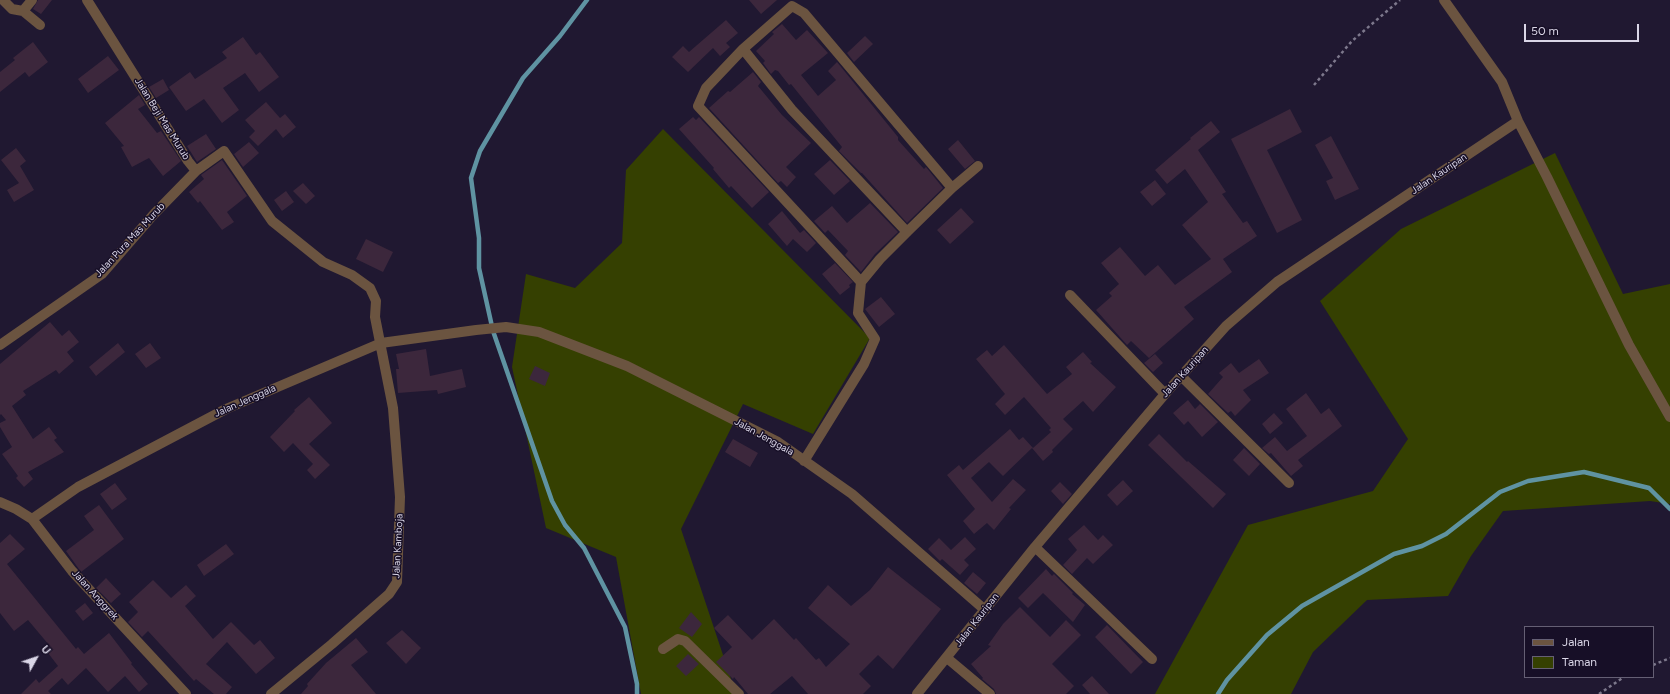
<!DOCTYPE html>
<html>
<head>
<meta charset="utf-8">
<style>
	body { margin:0 }
	#map { position:relative; width:1670px; height:694px; overflow:hidden; background:#201831; font-family:Figtree,sans-serif }
	canvas { display:block }
	.legend { position:absolute; left:1524px; top:626px; width:130px; height:52px; box-sizing:border-box; background:#170f27; border:1px solid #655f74; margin:0; padding:5px 7px; list-style:none; font-size:12px; color:#dad6e7 }
	.legend li { display:flex; align-items:center; gap:8px; height:20px }
	.legend b { width:20px; border:1px solid #655f74 }
	.north { position:absolute; left:16px; top:638px; width:40px; height:40px; -webkit-text-stroke:3px #170f27; paint-order:stroke; rotate:50deg; font-size:11px; font-weight:700; line-height:16px; text-align:center; color:#dad6e7 }
	.north::after { content:''; display:block; margin:auto; width:14px; height:18px; background:#dad6e7; clip-path:polygon(50% 0,100% 100%,50% 72%,0 100%) }
	.scale { position:absolute; left:1524px; top:24px; width:115px; height:18px; box-sizing:border-box; border:2px solid #dad6e7; border-top:0; padding-left:5px; font-size:12px; line-height:14px; white-space:nowrap; color:#dad6e7; -webkit-text-stroke:3px #170f27; paint-order:stroke }
</style>
</head>
<body>
<div id="map">
<canvas width="1670" height="694"></canvas>
<ul class="legend">
<li><b style="height:5px;background:#6b5440"></b>Jalan</li>
<li><b style="height:11px;background:#354001"></b>Taman</li>
</ul>
<div class="north">U</div>
<div class="scale">50 m</div>
</div>
<script>
const context = document.querySelector('canvas').getContext('2d');
context.lineJoin = 'round';
function fill(path, color) {
  context.fillStyle = color;
  context.fill(path, 'evenodd');
}
function trace(path, color, width, dash) {
  context.strokeStyle = color;
  context.lineWidth = width;
  context.lineCap = dash ? 'butt' : 'round';
  context.setLineDash(dash || []);
  context.stroke(path);
}
function label(font, color, halo, rows, align = 'center') {
  context.font = font + ' Figtree,sans-serif';
  context.lineWidth = 3;
  context.setLineDash([]);
  context.textBaseline = 'middle';
  context.strokeStyle = halo;
  context.fillStyle = color;
  for (const [text, x, y, turn = 0] of rows) {
    context.save();
    context.translate(x, y);
    context.rotate((+turn || 0) * Math.PI / 180);
    context.textAlign = isNaN(turn) ? turn : align;
    if (halo) context.strokeText(text, 0, 0);
    context.fillText(text, 0, 0);
    context.restore();
  }
}
const green = new Path2D(`
	M 663,129 L 870,338 L 813,434 L 743,404 L 681,529 L 736,694 L 641,694 L 616,557 L 546,528 L 512,367 L 526,274 L 575,288 L 622,243 L 626,170 Z
	M 1555,153 L 1623,294 L 1670,284 L 1670,504 L 1650,501 L 1503,511 L 1471,556 L 1448,596 L 1367,600 L 1313,652 L 1291,694 L 1155,694 L 1248,525 L 1373,491 L 1408,439 L 1320,301 L 1401,229 Z`);
const stream = new Path2D(`
	M 587,0 L 560,36 L 523,78 L 480,151 L 471,178 L 479,238 L 479,268 L 493,331 L 552,501 L 565,525 L 584,548 L 625,627 L 637,684 L 637,694
	M 1218,694 L 1227,680 L 1267,635 L 1302,606 L 1394,554 L 1422,546 L 1446,534 L 1500,492 L 1528,481 L 1584,472 L 1649,488 L 1670,509`);
const building = new Path2D(`
	M 38,0 L 52,0 L 41,14 L 33,9 Z
	M 749,0 L 777,0 L 761,14 Z
	M 726,20 L 738,33 L 726,43 L 730,47 L 720,56 L 713,48 L 688,72 L 672,57 L 683,46 L 689,52 Z
	M 782,24 L 796,40 L 807,30 L 828,53 L 801,75 L 818,96 L 836,80 L 828,71 L 837,62 L 898,137 L 898,140 L 924,169 L 926,167 L 943,188 L 907,223 L 862,173 L 861,173 L 839,151 L 842,147 L 791,84 L 789,85 L 778,71 L 775,70 L 771,74 L 763,63 L 765,61 L 756,51 L 774,34 L 772,32 Z
	M 865,36 L 873,44 L 854,62 L 847,53 Z
	M 243,37 L 256,55 L 260,52 L 279,77 L 259,92 L 245,73 L 223,88 L 239,110 L 222,123 L 204,99 L 186,111 L 169,87 L 190,72 L 195,79 L 227,58 L 222,52 Z
	M 33,42 L 48,62 L 29,77 L 25,72 L 0,92 L 0,72 L 15,60 L 13,58 Z
	M 108,56 L 119,70 L 88,93 L 78,79 Z
	M 753,72 L 761,82 L 758,86 L 782,115 L 811,143 L 786,167 L 796,177 L 787,187 L 781,181 L 778,183 L 709,108 L 728,91 L 730,92 Z
	M 163,79 L 169,90 L 156,98 L 149,87 Z
	M 139,95 L 145,105 L 138,109 L 157,133 L 161,131 L 181,161 L 163,176 L 149,158 L 132,167 L 121,147 L 124,146 L 105,123 Z
	M 266,102 L 280,118 L 285,114 L 296,127 L 283,138 L 276,129 L 258,146 L 249,137 L 255,131 L 245,120 Z
	M 1290,109 L 1302,132 L 1267,150 L 1302,220 L 1277,233 L 1231,139 Z
	M 693,117 L 696,120 L 699,117 L 769,192 L 752,208 L 731,186 L 729,188 L 713,169 L 714,168 L 679,129 Z
	M 1211,121 L 1220,132 L 1198,150 L 1226,192 L 1222,194 L 1243,223 L 1247,221 L 1257,236 L 1223,259 L 1232,272 L 1184,307 L 1194,319 L 1149,358 L 1131,341 L 1127,345 L 1096,310 L 1112,296 L 1109,293 L 1119,284 L 1101,263 L 1120,247 L 1145,276 L 1158,265 L 1175,285 L 1211,259 L 1182,225 L 1208,202 L 1185,169 L 1167,184 L 1155,170 L 1191,139 L 1190,138 Z
	M 206,134 L 216,149 L 197,162 L 187,146 Z
	M 1331,136 L 1359,189 L 1335,200 L 1326,181 L 1333,178 L 1315,145 Z
	M 958,140 L 975,161 L 965,169 L 948,149 Z
	M 249,142 L 259,153 L 243,167 L 234,154 Z
	M 16,148 L 26,161 L 20,166 L 34,190 L 14,202 L 7,190 L 19,183 L 1,160 Z
	M 222,160 L 247,196 L 227,212 L 234,222 L 222,230 L 200,201 L 198,203 L 189,192 L 204,179 L 201,175 Z
	M 830,160 L 850,181 L 834,195 L 814,174 Z
	M 1155,180 L 1166,194 L 1152,206 L 1140,192 Z
	M 303,183 L 315,196 L 306,204 L 293,191 Z
	M 286,191 L 294,202 L 282,211 L 274,200 Z
	M 870,203 L 898,232 L 875,254 L 861,272 L 845,255 L 848,251 L 828,230 L 825,233 L 814,221 L 832,206 L 847,223 Z
	M 961,208 L 974,222 L 950,244 L 937,230 Z
	M 782,211 L 800,233 L 804,230 L 816,243 L 807,252 L 793,239 L 787,246 L 768,224 Z
	M 366,239 L 393,252 L 383,272 L 356,259 Z
	M 835,263 L 853,282 L 849,285 L 850,287 L 840,295 L 822,274 Z
	M 881,297 L 895,314 L 879,327 L 865,309 Z
	M 50,322 L 62,336 L 69,330 L 79,342 L 67,352 L 74,361 L 59,374 L 56,370 L 23,391 L 26,395 L 12,406 L 33,439 L 49,427 L 57,438 L 54,440 L 64,452 L 28,472 L 33,479 L 24,487 L 16,478 L 18,476 L 2,454 L 12,447 L 0,427 L 0,423 L 6,420 L 1,414 L 0,415 L 0,364 Z
	M 118,343 L 125,352 L 96,376 L 89,367 Z
	M 150,343 L 161,358 L 146,368 L 135,354 Z
	M 1004,345 L 1047,394 L 1072,374 L 1066,367 L 1083,352 L 1092,362 L 1090,363 L 1116,387 L 1093,412 L 1083,401 L 1063,419 L 1073,429 L 1052,450 L 1053,452 L 1043,461 L 1032,448 L 1003,476 L 989,462 L 971,478 L 992,502 L 1013,479 L 1026,490 L 1009,508 L 1011,509 L 994,530 L 987,523 L 974,534 L 963,521 L 975,509 L 947,475 L 959,465 L 963,470 L 1010,429 L 1019,440 L 1023,437 L 1033,448 L 1051,432 L 1049,430 L 1051,428 L 1024,397 L 1005,415 L 995,404 L 1005,394 L 976,359 L 987,350 L 992,356 Z
	M 426,349 L 430,376 L 462,369 L 466,387 L 438,394 L 437,390 L 398,393 L 396,369 L 399,369 L 396,354 Z
	M 1155,354 L 1163,363 L 1153,372 L 1144,363 Z
	M 1259,359 L 1269,373 L 1243,390 L 1251,400 L 1235,416 L 1231,411 L 1228,413 L 1208,394 L 1223,377 L 1219,373 L 1231,363 L 1239,373 Z
	M 535,366 L 550,373 L 545,386 L 529,379 Z
	M 1306,393 L 1321,414 L 1329,408 L 1342,426 L 1298,460 L 1303,466 L 1291,476 L 1271,453 L 1269,454 L 1262,448 L 1275,437 L 1287,451 L 1307,436 L 1286,409 Z
	M 309,397 L 332,423 L 309,444 L 330,465 L 315,479 L 307,470 L 313,464 L 293,443 L 284,452 L 270,437 L 295,411 L 294,410 Z
	M 1188,400 L 1195,409 L 1200,404 L 1218,422 L 1202,437 L 1188,421 L 1184,425 L 1173,413 Z
	M 1274,413 L 1283,423 L 1270,434 L 1262,424 Z
	M 1159,434 L 1187,462 L 1188,461 L 1226,494 L 1213,508 L 1148,445 Z
	M 733,439 L 758,453 L 750,467 L 725,452 Z
	M 1244,448 L 1260,464 L 1249,476 L 1233,460 Z
	M 1123,480 L 1133,491 L 1117,506 L 1107,495 Z
	M 1060,482 L 1072,494 L 1063,504 L 1051,491 Z
	M 115,483 L 127,499 L 112,510 L 100,494 Z
	M 99,505 L 124,539 L 81,572 L 66,551 L 94,530 L 84,516 Z
	M 1084,525 L 1098,540 L 1103,535 L 1113,545 L 1093,564 L 1087,558 L 1072,574 L 1063,565 L 1077,550 L 1068,539 Z
	M 10,534 L 25,549 L 7,564 L 76,649 L 78,647 L 84,654 L 109,633 L 132,663 L 131,664 L 148,684 L 139,692 L 125,676 L 108,692 L 86,668 L 68,685 L 62,678 L 48,691 L 51,694 L 21,694 L 36,679 L 39,683 L 58,666 L 45,649 L 49,645 L 28,620 L 14,631 L 0,613 L 0,543 Z
	M 965,537 L 976,549 L 964,560 L 969,565 L 960,575 L 942,559 L 940,561 L 928,549 L 939,538 L 951,550 Z
	M 226,544 L 234,554 L 204,576 L 197,565 Z
	M 888,567 L 941,609 L 893,669 L 878,655 L 859,674 L 871,686 L 863,694 L 808,694 L 792,676 L 770,694 L 748,694 L 734,677 L 733,679 L 716,662 L 732,647 L 714,628 L 728,615 L 752,640 L 774,619 L 794,640 L 796,638 L 816,660 L 819,658 L 826,667 L 850,644 L 808,608 L 828,585 L 851,606 L 870,590 Z
	M 1046,569 L 1052,576 L 1054,574 L 1073,593 L 1072,594 L 1085,605 L 1073,622 L 1043,593 L 1028,608 L 1018,598 Z
	M 973,572 L 986,583 L 977,594 L 964,583 Z
	M 106,578 L 121,594 L 111,603 L 96,588 Z
	M 153,580 L 171,598 L 186,585 L 196,596 L 185,606 L 213,639 L 231,622 L 254,645 L 260,640 L 275,658 L 256,674 L 227,642 L 206,664 L 232,687 L 226,694 L 214,694 L 196,679 L 194,681 L 148,631 L 142,637 L 128,622 L 138,612 L 129,602 Z
	M 85,603 L 93,613 L 83,621 L 75,611 Z
	M 1020,607 L 1050,637 L 1066,620 L 1081,635 L 1052,664 L 1074,686 L 1066,694 L 996,694 L 994,689 L 982,679 L 983,678 L 971,664 L 991,646 L 988,645 L 1003,624 Z
	M 691,612 L 702,624 L 692,637 L 679,628 Z
	M 1107,625 L 1143,662 L 1131,674 L 1095,637 Z
	M 402,630 L 421,648 L 406,664 L 386,643 Z
	M 356,638 L 368,652 L 351,665 L 376,694 L 301,694 L 308,686 L 307,684 L 326,663 Z
	M 688,654 L 699,664 L 686,676 L 676,666 Z
	M 1092,676 L 1109,694 L 1090,694 L 1082,685 Z`);
const path = new Path2D(`
	M 1314,85 L 1352,41 L 1400,0
	M 1653,665 L 1670,658
	M 1599,694 L 1624,677`);
const minor = new Path2D(`
	M 3,0 L 12,9 L 23,11 L 40,25
	M 87,0 L 188,161 L 196,171 L 224,151 L 272,221 L 323,262 L 352,275 L 370,288 L 376,301 L 375,317 L 393,408 L 400,497 L 397,582 L 389,594 L 332,644 L 271,694
	M 1444,0 L 1502,82 L 1518,121 L 1547,177 L 1629,345 L 1670,417
	M 23,11 L 32,0
	M 743,49 L 792,110 L 907,232
	M 861,282 L 698,106 L 706,88 L 743,49 L 792,6 L 804,13 L 952,188
	M 1070,295 L 1165,394
	M 0,345 L 102,274 L 154,214 L 196,171
	M 1181,376 L 1289,483
	M 804,461 L 864,364 L 875,339 L 858,313 L 861,282 L 880,259 L 907,232 L 952,188 L 978,166
	M 0,502 L 16,509 L 32,519 L 72,571 L 186,694
	M 32,519 L 78,487 L 226,409 L 381,343 L 476,330 L 506,327 L 539,332 L 627,366 L 778,442 L 852,494 L 985,610
	M 1035,547 L 1152,659
	M 663,649 L 678,639 L 685,641 L 739,694
	M 947,658 L 990,694
	M 917,694 L 1035,547 L 1165,394 L 1226,326 L 1277,282 L 1518,121`);
const streetNames = [
	["Jalan Beji Mas Murub",162,119,58],
	["Jalan Kauripan",1439,174,-34],
	["Jalan Pura Mas Murub",130,240,-47],
	["Jalan Kauripan",1185,372,-48],
	["Jalan Jenggala",245,401,-24],
	["Jalan Jenggala",764,437,29],
	["Jalan Kamboja",398,546,-87],
	["Jalan Anggrek",95,595,48],
	["Jalan Kauripan",977,620,-52]
];
fill(green, '#354001');
trace(stream, '#5f93a2', 4.5);
fill(building, '#3c273c');
trace(path, '#7d788c', 2.5, [3, 3]);
trace(minor, '#6b5440', 10);
label('10px', '#dad6e7', '#170f27', streetNames);
</script>
</body>
</html>
